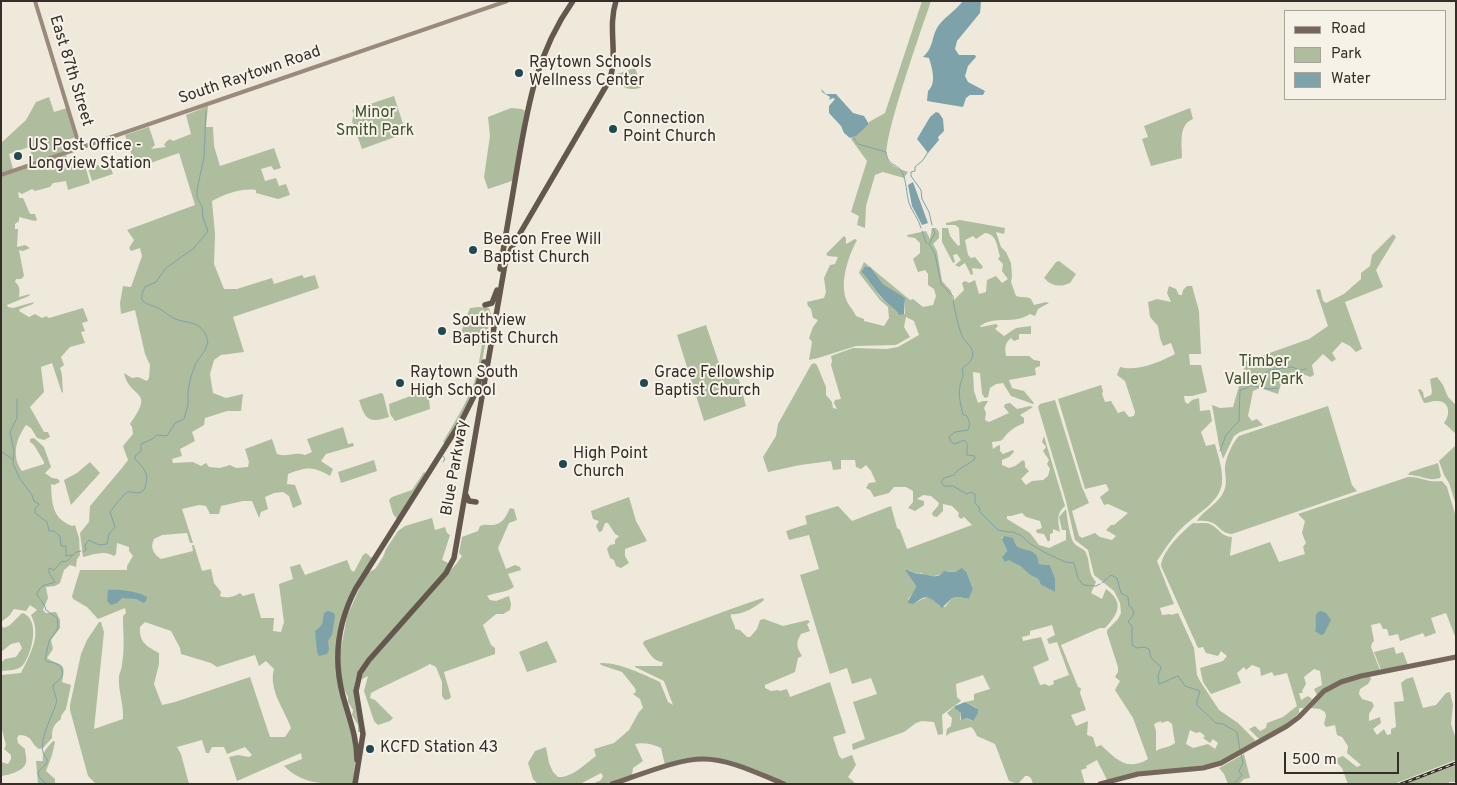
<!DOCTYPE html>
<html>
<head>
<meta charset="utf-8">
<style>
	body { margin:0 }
	#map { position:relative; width:1457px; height:785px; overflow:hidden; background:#efe9dc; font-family:Overpass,sans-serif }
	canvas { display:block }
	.frame { position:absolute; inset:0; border:2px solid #342d28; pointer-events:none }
	.legend { position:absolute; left:1284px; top:10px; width:162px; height:90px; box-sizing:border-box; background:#f7f2e8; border:1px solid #a9a39b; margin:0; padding:6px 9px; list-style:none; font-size:15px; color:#342d28 }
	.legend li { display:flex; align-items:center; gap:10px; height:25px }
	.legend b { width:25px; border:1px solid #a9a39b }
	.scale { position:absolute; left:1284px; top:752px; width:115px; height:22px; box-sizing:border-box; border:2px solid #342d28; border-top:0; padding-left:6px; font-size:15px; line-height:18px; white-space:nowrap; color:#342d28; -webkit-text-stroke:4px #f7f2e8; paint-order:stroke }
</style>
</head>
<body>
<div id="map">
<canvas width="1457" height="785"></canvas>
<div class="frame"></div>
<ul class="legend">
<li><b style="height:6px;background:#75675b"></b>Road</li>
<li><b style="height:14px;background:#aebd9d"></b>Park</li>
<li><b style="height:14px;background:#7ea2aa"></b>Water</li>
</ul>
<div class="scale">500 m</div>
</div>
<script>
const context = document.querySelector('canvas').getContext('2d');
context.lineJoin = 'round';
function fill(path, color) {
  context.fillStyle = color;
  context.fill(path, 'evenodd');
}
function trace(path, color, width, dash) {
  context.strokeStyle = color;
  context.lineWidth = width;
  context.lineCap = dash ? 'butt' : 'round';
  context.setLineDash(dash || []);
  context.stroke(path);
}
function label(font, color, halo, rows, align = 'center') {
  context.font = font + ' Overpass,sans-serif';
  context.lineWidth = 4;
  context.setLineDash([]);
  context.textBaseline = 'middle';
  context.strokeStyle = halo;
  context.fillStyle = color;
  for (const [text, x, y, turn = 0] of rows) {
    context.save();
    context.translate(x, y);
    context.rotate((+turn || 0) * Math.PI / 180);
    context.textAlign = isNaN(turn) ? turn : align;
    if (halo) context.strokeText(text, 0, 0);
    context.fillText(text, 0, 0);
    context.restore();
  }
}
const green = new Path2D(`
	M 922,1 L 931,1 C 923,25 882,140 887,157 C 889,166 900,169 908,172 L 904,178 L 883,172 L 875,175 L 866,206 L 865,228 L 857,225 L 859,216 L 851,212 L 867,161 L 851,139 L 869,124 L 869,122 L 885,113 Z
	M 635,68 L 642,87 C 630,92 618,88 617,74 Z
	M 394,96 L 406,133 L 362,149 L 352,121 L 354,114 L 352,110 Z
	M 49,97 L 54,112 L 67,108 L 76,137 L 67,140 L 69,150 L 34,162 L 29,147 L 9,154 L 13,169 L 1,173 L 1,143 L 26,120 L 36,102 Z
	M 208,106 L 206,127 L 213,127 L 214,146 L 220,166 L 274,148 L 281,168 L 274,170 L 271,166 L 261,169 L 265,181 L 276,178 L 279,186 L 286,184 L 290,195 L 278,199 L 256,193 L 256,190 C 240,188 226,194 212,201 L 215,234 L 214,264 L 224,289 L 237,289 L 272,278 L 274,284 L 302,275 L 304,278 L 315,275 L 319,288 L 233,317 L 244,352 L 221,355 L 214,360 L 210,374 L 213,393 L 226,398 L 243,394 L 241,411 L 227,411 L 205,418 L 204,425 L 192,432 L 195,441 L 180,449 L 182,456 L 172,459 L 173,463 L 193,462 L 201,466 L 206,463 L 209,467 L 220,468 L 230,465 L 236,468 L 248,467 L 249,462 L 245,449 L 272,439 L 277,454 C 289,458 293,451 305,455 L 312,452 L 307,439 L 343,427 L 348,444 L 353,443 L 354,446 L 326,454 L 321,461 L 333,469 L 330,476 C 312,466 307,467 288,474 L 287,484 L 295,485 L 302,504 L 293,508 L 289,496 L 283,492 L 274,493 L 265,497 L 268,509 L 261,512 L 259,518 L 252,501 L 243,501 L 221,506 L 219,514 L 210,514 L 206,506 L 199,505 L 182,509 L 193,543 L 190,543 L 187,533 L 162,535 L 154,539 C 150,547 153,554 161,559 L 193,551 L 192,545 L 194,545 L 202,571 L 211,569 L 214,583 L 221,592 L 220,596 C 226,599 234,597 240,593 L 243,596 L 254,593 L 261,618 L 274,618 L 273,631 L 281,632 L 284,622 L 279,584 L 293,579 L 290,567 L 300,564 L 305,575 L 347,560 L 351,570 L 354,572 L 363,555 L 366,553 L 373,559 L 350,597 L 336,654 L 356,753 L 353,784 C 325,784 303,785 284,766 L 302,759 L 301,753 L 237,781 L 229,757 L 238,755 L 249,757 L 252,755 L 245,747 L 227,754 L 224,747 L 212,747 L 209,753 L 206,753 L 202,740 L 177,747 L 181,754 L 189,784 L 96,784 L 88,776 L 70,710 L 70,705 L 81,654 L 87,640 L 99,622 L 101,622 L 104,632 L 94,729 L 123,719 C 124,705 118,691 119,676 C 120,672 122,668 122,664 C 125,648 123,632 123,616 L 126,613 L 125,608 L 98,619 L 87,607 L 73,599 L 72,596 L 80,570 L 127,570 L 127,566 L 133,556 L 129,551 L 129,547 L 117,543 L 116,554 L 114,556 C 105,550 94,554 83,557 L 80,533 L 89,522 L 90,506 L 122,468 L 128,460 L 123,446 L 133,434 L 132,427 L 130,424 C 156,388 130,400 124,373 L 132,378 L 138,377 L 147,381 L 149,378 L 150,365 L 145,354 L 135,310 L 121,314 L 120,303 L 123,286 L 131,287 L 142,256 L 140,248 L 131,251 L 129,248 L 134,240 L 127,230 L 195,205 L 179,153 L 136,168 L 125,135 L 149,127 L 155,145 L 151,149 L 166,147 L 164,145 L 166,142 L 170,139 L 173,141 L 191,134 L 186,115 ZM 145,622 L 171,631 L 180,648 L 181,654 L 211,663 L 217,667 L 255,655 L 259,666 L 266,661 L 274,669 C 268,690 285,710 291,728 L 285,737 L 270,737 L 250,677 L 175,702 L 162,705 L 154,684 L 159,664 L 159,653 C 146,646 139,642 140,627 Z
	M 511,108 L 522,109 L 525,111 L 514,178 L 512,181 L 488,189 L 484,177 L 490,136 L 488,117 Z
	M 1190,108 L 1193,119 C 1178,125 1182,143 1182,158 L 1151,166 L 1142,139 L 1148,137 L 1144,126 Z
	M 66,155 L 70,166 L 84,162 L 90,183 L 68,190 L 66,181 L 53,183 L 50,187 L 35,191 L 32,189 L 22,194 L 18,192 L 19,198 L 23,198 L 30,214 L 35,214 L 37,220 L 35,221 L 19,217 L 19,221 L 15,224 L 15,229 L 18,229 L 17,247 L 25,245 L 30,248 L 23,251 L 19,250 L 24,276 L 21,279 L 16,279 L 15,282 C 20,286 20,290 19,297 L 30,294 L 29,296 L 7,305 L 8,307 L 13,308 L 34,302 L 33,304 L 20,309 L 19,311 L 29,317 L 35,314 L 42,318 L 46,316 L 49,318 L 83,308 L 88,321 L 82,323 L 85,331 L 81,332 L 85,343 L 70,347 L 61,357 L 64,365 L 60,368 C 63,374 62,384 63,392 L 62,393 L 52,363 L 41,367 L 44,392 L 30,407 L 44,432 L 48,432 L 50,437 L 44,440 L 37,438 L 31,428 L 26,425 C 16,439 11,456 22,471 L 44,464 L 44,462 L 34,445 L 30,442 L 30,439 L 34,438 L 44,447 L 51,467 L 45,473 L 52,478 L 58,479 L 60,482 L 54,485 L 51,484 C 52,504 52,518 72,526 L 75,525 L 79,538 L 80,555 L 77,559 L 76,567 L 70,565 L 64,570 L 60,583 L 55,586 L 46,587 L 48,598 L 43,610 L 46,613 L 56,612 L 60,620 L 60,628 L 51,640 L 53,649 L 47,658 C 60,667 67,660 62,682 L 71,685 L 66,709 L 61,716 L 61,719 C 53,725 52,729 52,738 L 43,748 L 39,749 C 29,742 34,736 19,735 L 17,738 L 18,743 L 25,749 C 25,753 27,758 26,762 C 25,771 9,775 1,776 L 1,762 L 8,764 L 11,759 L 11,755 L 4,749 L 6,745 L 1,726 L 1,675 L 21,673 C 30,654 42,636 31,615 L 37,610 L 30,605 L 26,611 L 14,609 L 9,616 L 1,622 L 1,177 Z
	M 109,162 L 113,174 L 92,181 L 88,168 Z
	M 960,220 L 1005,228 L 1004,234 L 996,232 L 1001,247 L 1006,252 L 1011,263 L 1012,276 L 1011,282 L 1016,296 C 1022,298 1026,296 1031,299 L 1034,305 L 1046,302 L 1049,303 L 1038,309 L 1035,316 L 1030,314 C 1014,325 995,315 980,326 L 981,327 L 996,324 L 998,326 L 995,329 L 1004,336 L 1016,328 L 1031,326 L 1031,334 L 1019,334 L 1019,339 L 1014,341 L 1011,338 C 1004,344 1005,348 1006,356 L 1029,356 L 1034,360 L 1040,361 L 1040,366 L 1035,368 L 1036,375 L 1009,380 L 1012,388 L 1024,391 L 1034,403 L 1033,404 L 1011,396 L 1003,383 L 996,384 L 990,388 L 988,397 L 985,398 L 982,394 L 980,373 L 973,372 L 974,391 L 978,403 L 983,401 L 988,401 L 984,408 L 986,413 L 985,420 L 989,422 L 1009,413 L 1004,407 L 1005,404 L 1010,403 L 1017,409 L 1030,406 L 1033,407 L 1020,415 L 1024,418 L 1024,423 C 1019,425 1013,428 1009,432 C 1001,439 1006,441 992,442 L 993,449 L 997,446 L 1000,445 L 1000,451 L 1003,454 L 1013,450 L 1014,452 L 1009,457 L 1002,460 L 1002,465 L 1009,468 L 1015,466 L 1023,460 L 1025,462 L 1025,467 L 1029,471 L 1021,479 L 1026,485 L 1032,481 L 1043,480 L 1048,476 L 1050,469 L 1047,464 L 1049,460 L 1043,451 L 1046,447 L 1042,442 L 1044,436 L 1065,506 C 1056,514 1058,520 1060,532 L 1053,529 L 1053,533 L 1050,534 L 1050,540 L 1048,542 L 1044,534 L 1037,533 L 1036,530 L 1042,528 L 1040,521 L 1026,517 L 1022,513 L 1011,516 L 1007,516 L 1007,519 L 1030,533 L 1039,545 L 1049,548 L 1066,540 L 1066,530 L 1062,530 L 1059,517 L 1066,509 C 1067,517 1070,538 1074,543 C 1078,548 1084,548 1086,553 C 1091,564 1087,572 1096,582 L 1091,593 L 1102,599 L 1106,589 C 1125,603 1118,614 1105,628 L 1100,628 L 1061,645 L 1078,687 L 1081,688 L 1080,693 L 1086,710 L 1071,715 L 1076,726 L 1088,721 L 1087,735 L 1093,737 L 1096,747 L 1101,745 C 1116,759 1127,772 1148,759 L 1133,718 L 1115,690 L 1120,681 L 1115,677 L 1118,672 L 1118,667 L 1107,633 L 1107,630 L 1118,619 L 1121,613 L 1120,603 L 1114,591 L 1094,575 L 1088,550 L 1075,540 L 1066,501 L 1038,407 L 1040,404 L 1055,400 L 1082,487 L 1089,503 L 1072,511 L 1079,536 L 1082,538 L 1095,533 L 1100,537 L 1112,540 L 1116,536 L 1106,530 L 1111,525 L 1114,525 L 1128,513 L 1108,504 L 1104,505 L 1100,497 L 1109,490 L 1106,484 L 1085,489 L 1058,399 L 1101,385 L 1103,391 L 1102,394 L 1105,402 L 1111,401 L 1118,413 L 1124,411 L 1129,417 L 1134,416 L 1135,412 L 1125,381 L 1117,375 L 1120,367 C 1137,372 1160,362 1175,354 L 1171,343 L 1163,346 L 1160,338 L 1158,326 L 1150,317 L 1148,302 L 1157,299 L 1171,302 L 1167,293 L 1169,286 L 1176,289 L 1179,295 L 1182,295 L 1183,290 L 1187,286 L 1192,286 L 1199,311 L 1201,354 L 1189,354 L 1190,365 L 1201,365 L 1207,392 L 1192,396 L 1184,396 L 1185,402 L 1188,404 L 1192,400 L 1199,398 L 1200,411 L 1210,410 L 1212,421 L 1201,432 L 1206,446 L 1215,444 C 1218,456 1223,469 1222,482 C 1221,502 1196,514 1183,527 C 1173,536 1165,549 1157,561 L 1174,604 L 1160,608 L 1162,615 L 1170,614 L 1171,615 L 1178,613 L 1194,648 L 1197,675 L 1200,681 L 1219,710 L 1238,723 L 1255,740 L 1255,742 L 1226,759 L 1206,766 L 1138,772 L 1107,780 L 1097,760 L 1086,766 L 1087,768 L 1081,770 L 1085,784 L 1033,784 L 1031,778 L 1028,776 L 1025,776 L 1018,784 L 1009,781 L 995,744 L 977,736 L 974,730 L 971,727 L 950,733 L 946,736 L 947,729 L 951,726 L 952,718 L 947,713 L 955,706 L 955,709 L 961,713 L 960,720 L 967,718 L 972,721 L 977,708 L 965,702 L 974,700 L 974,694 L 990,689 L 983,675 L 956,684 L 957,697 L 961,701 L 942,715 L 943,734 L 938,735 L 934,722 L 922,721 L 916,723 L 904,732 L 853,750 L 852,744 L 865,739 L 853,702 L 877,694 L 871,678 L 852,684 L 847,668 L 830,674 L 800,575 L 819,569 L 809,535 L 789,540 L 786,531 L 807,524 L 805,516 L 838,506 L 852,521 L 891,506 L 897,528 L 900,530 L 907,549 L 972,525 L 964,517 L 961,519 L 958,516 L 959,513 L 952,506 L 943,504 L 943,511 L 937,517 L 933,516 L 932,513 L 938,506 L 939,503 L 931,496 L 923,495 L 917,499 L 924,501 L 924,505 L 915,511 L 908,508 L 913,502 L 913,491 L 906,487 L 894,487 L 889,493 L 874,497 L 870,490 L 866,488 L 869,483 L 876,482 L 871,471 L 866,465 L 861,469 L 856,467 L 855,460 L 841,460 L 841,469 L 833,470 L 831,461 L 800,465 L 768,472 L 763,457 L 776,436 L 778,424 L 811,365 L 814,363 L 817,365 L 826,387 L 826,395 L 832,402 L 833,408 L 837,409 L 834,403 L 835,400 L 841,399 L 831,365 L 832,361 L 831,356 L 853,348 L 887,349 L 898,347 L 919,335 L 914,321 L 906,317 L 904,327 L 910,337 L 896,345 L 856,346 L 818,358 L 809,360 L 812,342 L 809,338 L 813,327 L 818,320 L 813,318 L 811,309 L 808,306 L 807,302 L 824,298 L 826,292 L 824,278 L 830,265 L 835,264 L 838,257 L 828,256 L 826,254 L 844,236 L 846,238 L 846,244 L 855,239 L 857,240 C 848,257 840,281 846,299 C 848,305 853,309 856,316 L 864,319 L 864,321 L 884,326 L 889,318 L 888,307 L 880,300 L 859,273 L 864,262 L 910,300 L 913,299 L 923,307 L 933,305 L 936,296 L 934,289 L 928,285 L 928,274 L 925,270 L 918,272 L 913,259 L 920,253 L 920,243 L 915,238 L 908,237 L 907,235 L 926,231 L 930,239 L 932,228 L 936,228 L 939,232 L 939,238 L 933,244 L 937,251 L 942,281 L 951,291 L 953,301 L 964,290 L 962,283 L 965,281 L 969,283 L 975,280 L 979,294 L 986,292 L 987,280 L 996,276 L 1002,283 L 1008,279 L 1002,271 L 1003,264 L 998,259 L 1000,256 C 997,247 997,234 985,233 L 976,239 L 973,236 L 965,240 L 968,255 L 971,258 L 975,257 L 983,267 L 981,269 L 972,268 L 973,274 L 971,275 L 965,263 L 959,267 L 955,265 L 961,260 L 957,254 L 953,255 L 955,262 L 953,263 L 942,242 L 942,228 L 948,228 L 950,236 L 958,246 L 960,245 L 959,228 L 955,225 L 946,225 L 946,223 ZM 865,266 L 868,266 L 883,284 L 905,299 L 905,314 L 898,314 C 894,307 887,304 881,298 C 874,290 869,279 861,272 ZM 1002,537 L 1012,538 C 1013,539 1016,545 1017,546 C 1026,553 1037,550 1039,564 L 1050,565 L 1055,578 L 1055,592 L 1041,585 L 1038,579 L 1030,575 L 1020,566 L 1003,555 L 1007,552 ZM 909,570 L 917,574 C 926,572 918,573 926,575 C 935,578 941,574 948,571 L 955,572 L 959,570 L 967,573 L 973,589 L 969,599 L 959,597 L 952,598 L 945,607 L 939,606 L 932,598 C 926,597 919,600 914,604 L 908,599 L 914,592 L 916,586 L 906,571 ZM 1052,625 L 1055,635 L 1047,639 L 1049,644 L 1057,642 L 1069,675 L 1053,681 L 1054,684 L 1049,686 L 1045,684 L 1040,685 L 1033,667 L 1049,660 L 1041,637 L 1023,641 L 1022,637 L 1030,635 L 1030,631 ZM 1161,721 L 1161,723 L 1168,721 L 1172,724 L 1175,743 C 1169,748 1162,747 1156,751 L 1156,731 L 1154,724 ZM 1190,730 L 1196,733 L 1200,732 L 1205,736 L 1203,738 L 1210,743 L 1213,739 L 1218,743 L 1215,749 L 1208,744 L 1193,748 L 1186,744 Z
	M 1393,234 L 1396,237 L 1376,270 L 1383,287 L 1345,302 L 1362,349 L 1356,352 L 1350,346 L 1342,342 L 1332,353 L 1336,359 L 1332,362 L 1323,354 L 1312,365 L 1314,375 L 1310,377 C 1305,374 1298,374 1292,372 L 1280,378 L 1281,384 L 1278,394 L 1260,388 L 1253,391 L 1248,416 L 1252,421 L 1257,419 L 1263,425 L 1240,432 L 1234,436 L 1223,459 L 1219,445 L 1212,405 L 1220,408 L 1233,407 L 1245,365 L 1244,362 L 1309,339 L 1328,326 L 1316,290 L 1320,289 L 1323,301 L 1326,303 L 1344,294 L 1361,279 L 1361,273 L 1370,266 L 1372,255 Z
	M 1059,261 L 1076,274 L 1070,283 C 1061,287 1052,287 1044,278 L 1056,262 Z
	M 479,307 L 489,308 L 491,314 L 478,382 L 467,408 L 446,443 L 443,442 C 454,423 466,404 474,383 C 478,370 480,357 482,344 L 458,340 L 470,308 Z
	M 706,325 L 724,378 L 737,373 L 746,406 L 704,421 L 677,335 Z
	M 1437,377 L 1443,385 L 1448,397 L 1456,405 L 1456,434 L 1444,423 C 1451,414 1450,400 1435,401 C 1432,401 1428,403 1424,403 L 1418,390 L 1420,389 L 1423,392 L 1424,398 L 1431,395 L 1432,392 L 1430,379 Z
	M 424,391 L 429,399 L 430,409 L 395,421 L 390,414 L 389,404 Z
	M 381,393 L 383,394 L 389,417 C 368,424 365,419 359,400 Z
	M 1328,406 L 1352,485 L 1357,491 L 1232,534 C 1216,533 1221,519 1197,521 C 1203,510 1221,503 1225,488 C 1227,482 1225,475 1225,469 C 1225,459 1232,443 1239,436 Z
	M 1456,445 L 1456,505 L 1449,483 L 1444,475 L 1439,461 Z
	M 374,460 L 377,471 L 341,483 L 338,472 Z
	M 90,462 L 100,473 L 71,505 L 64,480 L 77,473 Z
	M 1438,463 L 1441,476 L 1440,478 C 1428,482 1419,474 1408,475 L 1410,472 Z
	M 424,472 L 427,474 L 397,519 L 393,514 L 389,500 L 392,497 L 412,490 Z
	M 1408,477 C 1421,476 1426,483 1442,481 L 1447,487 L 1456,517 L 1456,639 L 1446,613 L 1431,618 L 1436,633 L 1425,637 L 1423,633 L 1400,641 L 1398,634 L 1389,636 L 1387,629 L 1383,629 L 1380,623 L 1371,625 L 1374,641 L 1372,643 L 1371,647 L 1380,670 C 1353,676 1339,678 1317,695 L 1314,689 L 1322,685 L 1320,671 L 1314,669 L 1304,677 L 1306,684 L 1302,691 L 1303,693 L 1299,693 L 1301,700 L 1308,696 L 1312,699 L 1304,708 L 1299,708 L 1299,713 L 1285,725 L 1261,739 L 1258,738 L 1249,729 L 1255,726 L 1260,731 L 1266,728 L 1267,723 L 1283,717 L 1297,706 L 1287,673 L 1274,676 L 1272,672 L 1261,676 L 1260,668 L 1252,665 L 1246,670 L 1244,667 L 1237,673 L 1241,683 L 1211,694 L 1203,682 L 1200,668 L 1223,661 L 1227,656 L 1221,651 L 1218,656 L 1206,653 L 1203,647 L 1198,648 L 1161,566 C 1162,551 1182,532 1193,523 C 1199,524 1205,522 1210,524 C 1219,528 1221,537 1232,537 L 1230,556 L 1270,542 L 1279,562 L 1305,554 L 1303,547 L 1306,543 L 1302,533 L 1305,521 L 1298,514 Z
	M 629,497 L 636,521 L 647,541 L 625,549 L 625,556 L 629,563 L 621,568 L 616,566 L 614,560 L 610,558 L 607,549 L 610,545 L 615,544 L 615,540 L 619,536 L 615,534 L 608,523 L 605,523 L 602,531 L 599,532 L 596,526 L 599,521 L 593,519 L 591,511 Z
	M 510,508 L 514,509 L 517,520 L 509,523 L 498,548 L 506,569 L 515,565 L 520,567 L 521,570 L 508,574 L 514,587 C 505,593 496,592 487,596 L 490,600 L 496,601 L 509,596 L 511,604 L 510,610 L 503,614 L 496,614 L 483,625 L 491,645 L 495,648 L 495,654 L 444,672 L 451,697 L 449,699 L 445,700 L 442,696 L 442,682 L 436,667 L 430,664 C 410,675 391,682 371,693 L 370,698 L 375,700 L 393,718 L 390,721 L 378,725 L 374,721 L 364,691 L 368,676 L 360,680 L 365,668 L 457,563 L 462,556 L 459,553 L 462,537 L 478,531 L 480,526 C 484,524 488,525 493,525 C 503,524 506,516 510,508 Z
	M 432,518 L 435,530 L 445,527 L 447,533 L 450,535 L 442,560 L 450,564 L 447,570 L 359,670 C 349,690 358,711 362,732 L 358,732 L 358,725 L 352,715 L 353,710 L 348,702 L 348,697 L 343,687 L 341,679 L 340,654 L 347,616 L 361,585 L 369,572 L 375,569 L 383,557 L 386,549 L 398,531 L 405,526 Z
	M 763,598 L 764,600 C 757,606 741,616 731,614 L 731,617 L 735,627 L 735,629 L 740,630 L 747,637 L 750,637 L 757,629 L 760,620 L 764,619 L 783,626 L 808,620 L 810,622 L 807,624 L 810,631 L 801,634 C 795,644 797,647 802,656 L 798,658 L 795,672 L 765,685 L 765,688 L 771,691 L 778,690 L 780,691 L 787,689 L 790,697 L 830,682 L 846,733 L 833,737 L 839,756 L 842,759 L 852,755 L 856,765 L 848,777 L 854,782 L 854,784 L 789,784 L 731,761 L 717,759 L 665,765 L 661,748 C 653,744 643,742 635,744 L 643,761 L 633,768 L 632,775 L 605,784 L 592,784 L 601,780 L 603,776 L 601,773 L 580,784 L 538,784 L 533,779 L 528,763 L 535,751 L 546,747 L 549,763 L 553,772 L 558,777 C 572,778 585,764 596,756 L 594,749 L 614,743 L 629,730 L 639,712 L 643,708 L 640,699 L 633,694 L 636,692 L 635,688 L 622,672 L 601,665 L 600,663 C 618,662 643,674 660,682 L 668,702 L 673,705 L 664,681 L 635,667 L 635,666 L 662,666 L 663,662 C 653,662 649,652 643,644 L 644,641 C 683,627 723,611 763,598 Z
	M 22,613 C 41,618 32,654 23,665 C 18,671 8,670 1,671 L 1,663 L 5,659 L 16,657 L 22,648 L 19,642 L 11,644 L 1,652 L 1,625 L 4,628 L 10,625 Z
	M 547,641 L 557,662 L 527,672 L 519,652 Z
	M 1394,647 L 1396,654 L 1403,652 L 1408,665 L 1381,670 L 1374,652 Z
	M 1370,676 L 1371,679 L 1368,684 L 1360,689 L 1359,694 L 1362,699 L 1372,702 L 1374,706 L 1369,714 L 1369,721 L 1380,717 L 1381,723 L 1373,729 L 1377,735 L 1384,729 L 1387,735 L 1391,734 L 1391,729 L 1396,727 L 1394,702 L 1404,701 L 1401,683 L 1406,679 L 1413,677 L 1423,708 L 1436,705 L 1446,693 L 1450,692 L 1453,705 L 1451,724 L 1456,739 L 1456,760 L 1394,784 L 1348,784 L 1342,768 L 1336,762 L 1335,759 L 1343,756 L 1357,767 L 1361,765 L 1347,753 L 1348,746 L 1342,737 L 1337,735 L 1335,725 L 1326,727 L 1324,724 L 1326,716 L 1325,712 L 1320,709 L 1310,708 L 1324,693 L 1335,686 Z
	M 53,741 L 55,742 L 52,755 L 46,771 L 55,779 L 55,784 L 38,784 L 36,761 L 43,761 C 41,753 48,747 53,741 Z
	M 1244,754 L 1250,778 L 1244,779 L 1239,784 L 1228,784 L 1224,774 L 1219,768 Z
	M 1456,765 L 1456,782 L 1449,782 L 1448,784 L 1404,784 Z`);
const water = new Path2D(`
	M 963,1 L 981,1 L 980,13 L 957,41 L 955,49 L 959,55 L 975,55 L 976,57 L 968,66 L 965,76 L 968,82 L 985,91 L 983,95 L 970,95 L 966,98 L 963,107 L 927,101 L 928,91 C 937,83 932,68 929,58 L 923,57 C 934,47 931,39 937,28 C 941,20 956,10 963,1 Z
	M 821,89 L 826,94 L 836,94 L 853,113 L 864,116 L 869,124 L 856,136 L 850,138 L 844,133 L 841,126 L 829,113 L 829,106 L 835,99 L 833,98 L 829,100 L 830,97 L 822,92 Z
	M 936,112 L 939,113 L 943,119 L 944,131 L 938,137 L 939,140 L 928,153 L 917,139 L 930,117 Z
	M 913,182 L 928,223 L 922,225 L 912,206 L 908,185 Z
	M 865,266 L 870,267 L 883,284 L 905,298 L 904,314 L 899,315 C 895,308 887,304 882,298 C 874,290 869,279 861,272 Z
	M 1004,536 L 1013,538 C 1013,539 1016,545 1017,546 C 1027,553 1037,547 1039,564 L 1050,565 L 1055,578 L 1055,592 L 1041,585 L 1038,579 L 1030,575 L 1020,566 L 1009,560 L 1005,562 L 1002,557 L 1007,551 L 1002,539 Z
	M 962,568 L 967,573 L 973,589 L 969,599 L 959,597 L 952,598 L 942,608 C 931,599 928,592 914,604 L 908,603 C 909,597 914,593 916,586 L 905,570 L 908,570 L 917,574 C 927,572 936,582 944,571 L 955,572 Z
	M 108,590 C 117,589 138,591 147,597 L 146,601 L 144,603 L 136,599 L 122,598 L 117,603 L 111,605 L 107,601 Z
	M 328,611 L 334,613 L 335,616 L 332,635 L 328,641 L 329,650 L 327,654 L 319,656 L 317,652 L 315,631 C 324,625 322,623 324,613 Z
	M 1321,611 L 1326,613 L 1331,620 L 1324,634 L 1321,635 L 1315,631 C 1318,624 1313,617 1318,612 Z
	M 965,702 L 978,709 L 978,713 L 973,721 L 967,718 L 961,720 L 961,713 L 955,709 L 955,706 Z`);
const stream = new Path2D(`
	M 853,137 L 858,144 L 886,152 C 888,167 897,163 902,172 C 907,182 906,193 909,203 C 912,212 919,219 921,228
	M 928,152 L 923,160 L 915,167 L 915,171 L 911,172 L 911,176 L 921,190 L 922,199 L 929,212 L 932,225
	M 933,229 L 935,233 L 929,244 L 935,254 L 941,284 L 953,296 C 953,305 959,330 963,338 C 966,342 971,346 972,350 C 973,352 973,356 972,358 C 970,364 965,365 962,369 C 965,376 961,379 960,386 C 958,395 961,406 963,415 L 966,415 C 969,420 971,424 968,430 L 955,432 L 949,437 L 951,442 L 955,444 L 964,440 C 970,446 966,448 967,455 L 975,456 L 974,460 L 958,470 L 954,475 L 944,478 L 941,482 L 944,486 L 953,486 L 967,494 L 971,492 L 975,494 L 975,503 L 979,507 L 980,512 L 998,530 L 1008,532 L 1013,532 L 1022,536 L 1029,543 L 1044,552 L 1065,562 L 1074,563 L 1078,578 L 1083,585 L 1096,586 L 1100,584
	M 922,231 L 926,243 L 927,243
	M 1249,385 L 1269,389 L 1278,388
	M 17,399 L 17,418 L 10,432 L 14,451 L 13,464 L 20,479 L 32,495 L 34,501 L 39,504 L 35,509 L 35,513 L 47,522 L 49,531 L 54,531 L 60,536 L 61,546 L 66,546 L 66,556 L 72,555
	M 1,451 L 12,459
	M 1220,451 L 1226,435 L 1239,421 L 1240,390 L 1247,388 L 1269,370 L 1292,367 L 1300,370 L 1306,369
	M 443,462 L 445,459 L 443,456
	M 83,552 L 86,550 L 85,545 L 89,540 L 99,545 L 107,544 L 109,534 L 115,527 L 110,512 C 113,508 124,493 128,492 C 135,491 136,496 144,490 C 150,475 146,470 135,459 L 135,456 L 141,451 L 141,444 L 152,439 L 157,435 L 167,436 L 175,423 L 184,419 L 188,405 L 188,391 L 191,376 L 196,363 L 205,350 L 208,342 C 207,337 205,332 201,328 C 195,322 183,322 175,319 C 169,316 164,311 158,308 C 147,303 136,304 145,287 L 156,282 L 166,268 L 194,248 L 208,231 L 203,218 L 202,207 L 197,197 L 197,190 L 204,157 L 206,111
	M 1102,583 L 1111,575 L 1117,578 L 1121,593 L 1128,597 L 1129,606 L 1132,608 L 1134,614 L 1128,622 L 1132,626 L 1132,645 L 1137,648 L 1144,647 L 1149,649 L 1151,658 L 1161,667 L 1158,677 L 1159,684 L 1178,676 L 1185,686 L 1200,691 L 1197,701 L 1197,705 L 1216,723 L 1223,724 L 1237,732 L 1240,750
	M 46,784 L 39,777 L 38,772 L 47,763 L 47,759 C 34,747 52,718 56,704 C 58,698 53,692 53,685 C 56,682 60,680 62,676 C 65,667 55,661 47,662 L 45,660 L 49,641 L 57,630 L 58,625 L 57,618 L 46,610 C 44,600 37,599 37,593 L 42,586 L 55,582 L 49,573 L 49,568 L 54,570 L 61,562 L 67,561 L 76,552 L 81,551
	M 1234,784 L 1242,775 L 1239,771 L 1243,763 L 1241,754`);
const secondary = new Path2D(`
	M 35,1 L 80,148
	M 1,175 L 507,1`);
const primary = new Path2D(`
	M 612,784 C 638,776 676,759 703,759 C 730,759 759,774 784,784
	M 1100,784 L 1138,774 L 1203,768 L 1221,763 L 1287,726 L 1299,717 L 1324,691 L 1341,682 L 1361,676 L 1456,657`);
const trunk = new Path2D(`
	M 500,269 C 506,234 512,199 518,163 C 528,104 537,52 573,1
	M 485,305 L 492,303 L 497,290
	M 466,495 L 469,501 L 476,502
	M 357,760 C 357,737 349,718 343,696 C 333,659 338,622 356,588 L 462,420 L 476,392 L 484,362
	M 355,784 L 363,734 L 356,691 L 360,673 L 369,660 L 446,573 L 454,558 L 505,264 L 511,249 L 519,235 L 609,81 C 619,56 607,29 616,1`);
const rail = new Path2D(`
	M 1401,784 L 1456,763`);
const markers = [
	[519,73,5,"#224852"],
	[613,129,5,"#224852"],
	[18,156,5,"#224852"],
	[473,250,5,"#224852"],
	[442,331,5,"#224852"],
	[400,383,5,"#224852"],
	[644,383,5,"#224852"],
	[563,464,5,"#224852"],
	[370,749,5,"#224852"]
];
const poiNames = [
	["Raytown Schools",529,64],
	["Wellness Center",529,82],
	["Connection",623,120],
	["Point Church",623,138],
	["US Post Office -",28,147],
	["Longview Station",28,165],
	["Beacon Free Will",483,241],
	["Baptist Church",483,259],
	["Southview",452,322],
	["Baptist Church",452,340],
	["Raytown South",410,374],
	["High School",410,392],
	["Grace Fellowship",654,374],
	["Baptist Church",654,392],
	["High Point",573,455],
	["Church",573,473],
	["KCFD Station 43",380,749]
];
const streetNames = [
	["East 87th Street",70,71,73],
	["South Raytown Road",250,76,-19],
	["Blue Parkway",456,468,-80]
];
const parkNames = [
	["Minor",375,114],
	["Smith Park",375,132],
	["Timber",1264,363],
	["Valley Park",1264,381]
];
fill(green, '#aebd9d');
fill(water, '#7ea2aa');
trace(stream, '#7ea2aa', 1);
trace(secondary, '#9a8a7b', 4);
trace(primary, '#75675b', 5);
trace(trunk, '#64584e', 5.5);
trace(rail, '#342d28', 3);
trace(rail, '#f7f2e8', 1, [4]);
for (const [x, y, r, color] of markers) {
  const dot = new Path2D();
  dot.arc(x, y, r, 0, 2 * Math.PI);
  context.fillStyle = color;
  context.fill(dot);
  trace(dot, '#f7f2e8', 2);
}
label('16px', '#342d28', '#f7f2e8', poiNames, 'left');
label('16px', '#342d28', '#f7f2e8', streetNames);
label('16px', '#3f502e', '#f7f2e8', parkNames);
</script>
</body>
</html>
